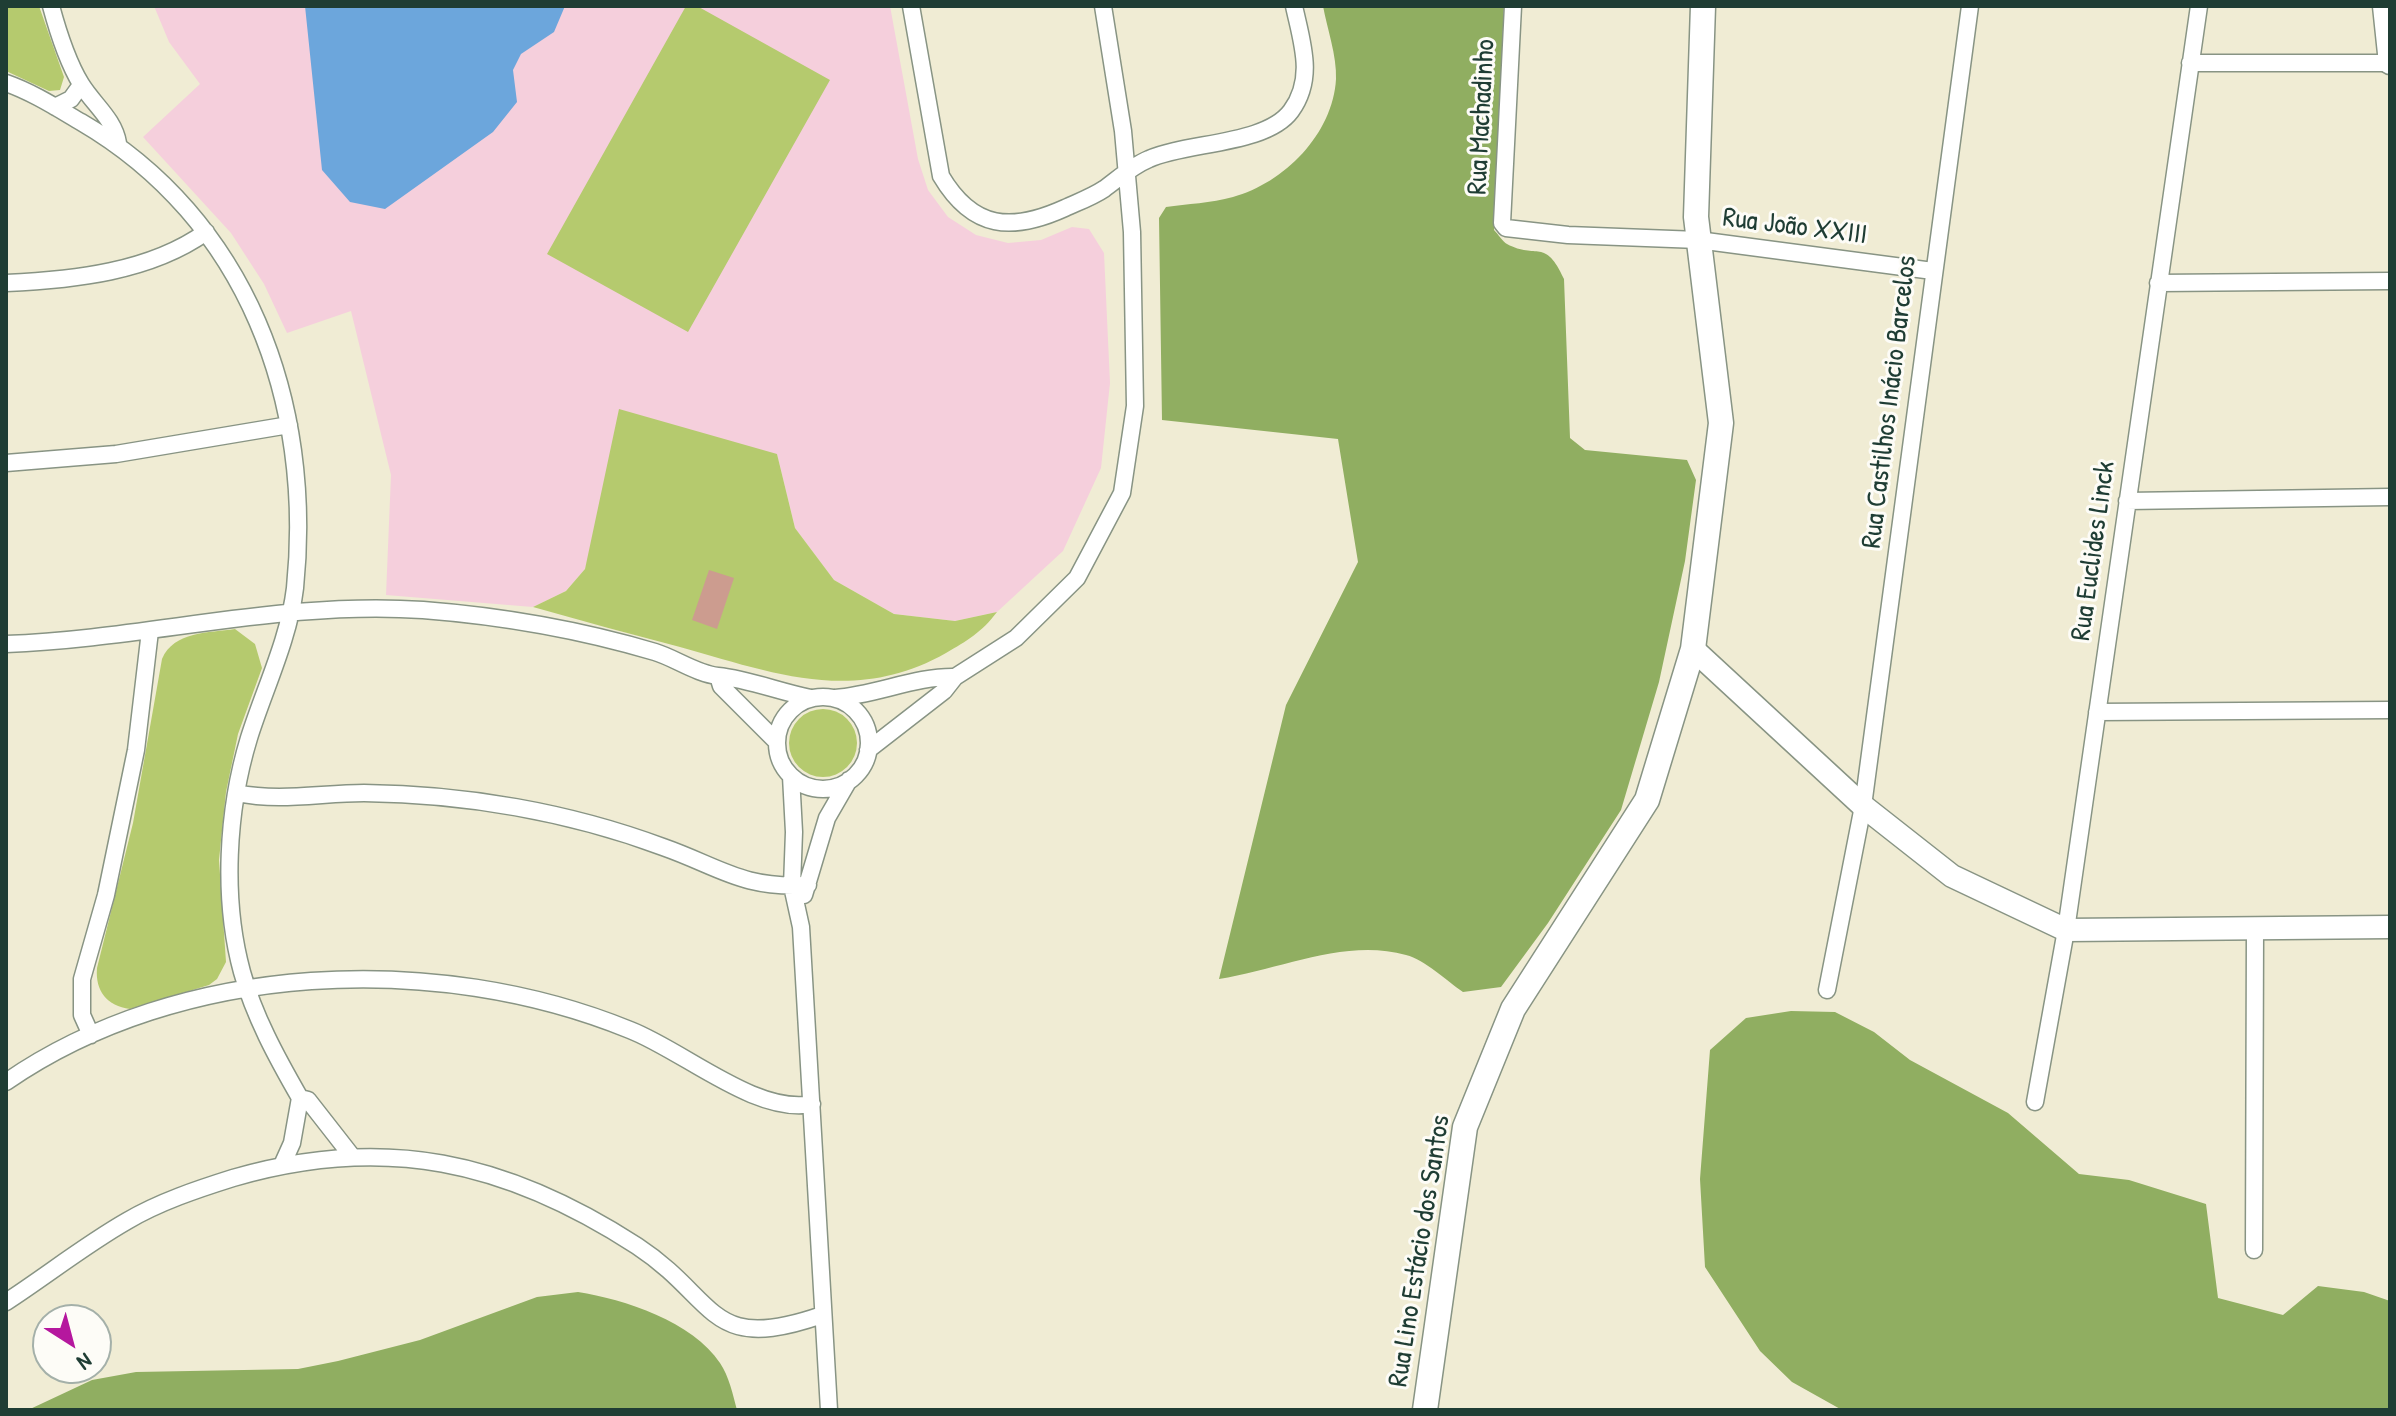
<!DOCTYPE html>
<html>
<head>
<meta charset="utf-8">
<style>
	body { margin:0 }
	#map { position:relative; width:2396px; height:1416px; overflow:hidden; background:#f0ecd4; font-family:"Patrick Hand",sans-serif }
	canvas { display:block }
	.frame { position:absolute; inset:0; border:8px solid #1f3d34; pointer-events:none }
	.north { position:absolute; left:32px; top:1304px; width:80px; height:80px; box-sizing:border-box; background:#fdfcf7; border:2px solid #a4b0a9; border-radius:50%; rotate:144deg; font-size:22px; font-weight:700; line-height:32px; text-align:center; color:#1f3d34 }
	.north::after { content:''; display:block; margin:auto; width:28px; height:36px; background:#b5179e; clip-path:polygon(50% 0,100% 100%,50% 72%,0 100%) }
</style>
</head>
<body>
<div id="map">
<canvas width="2396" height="1416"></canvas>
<div class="frame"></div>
<div class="north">N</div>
</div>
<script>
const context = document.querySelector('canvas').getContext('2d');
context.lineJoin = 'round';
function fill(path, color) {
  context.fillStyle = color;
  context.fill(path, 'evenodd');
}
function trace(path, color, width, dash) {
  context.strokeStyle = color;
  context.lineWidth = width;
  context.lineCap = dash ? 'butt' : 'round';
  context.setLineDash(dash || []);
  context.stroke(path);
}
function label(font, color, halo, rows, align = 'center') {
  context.font = font + ' "Patrick Hand",sans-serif';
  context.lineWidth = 6;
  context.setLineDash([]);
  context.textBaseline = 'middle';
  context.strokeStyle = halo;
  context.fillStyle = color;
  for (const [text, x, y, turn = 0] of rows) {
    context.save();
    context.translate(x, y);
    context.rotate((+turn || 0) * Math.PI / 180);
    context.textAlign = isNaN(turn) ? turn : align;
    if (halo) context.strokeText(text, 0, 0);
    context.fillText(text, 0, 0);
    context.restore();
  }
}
const built = new Path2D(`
	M 154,6 L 890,6 L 918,159 L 928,190 L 948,217 L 976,235 L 1008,243 L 1041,240 L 1072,227 L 1089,229 L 1104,253 L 1110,383 L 1101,468 L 1063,551 L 997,612 L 955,621 L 894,614 L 834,580 L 795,528 L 777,454 L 592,544 L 585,569 L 566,591 L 533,607 L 386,595 L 391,475 L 351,311 L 287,333 L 264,284 L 231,233 L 143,137 L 200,84 L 169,42 Z`);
const green = new Path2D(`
	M 6,6 L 39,6 L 64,77 L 60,90 L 49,91 L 6,71 Z
	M 686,6 L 697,6 L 830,80 L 688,332 L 547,254 Z
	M 619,409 L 777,454 L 795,528 L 834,580 L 894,614 L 955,621 L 997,612 C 982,632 967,641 946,653 C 854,705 773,673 680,647 C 631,634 582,621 533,607 L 566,591 L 585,569 Z
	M 235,629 L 255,644 L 262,668 L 238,734 L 226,792 L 219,860 L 226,962 L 217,979 L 209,985 L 130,1009 C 107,1006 95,991 97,968 L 133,823 L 162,659 C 174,631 209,633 235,629 Z
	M789 743a34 34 0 1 1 68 0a34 34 0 1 1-68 0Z`);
const forest = new Path2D(`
	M 1323,6 L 1504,6 L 1494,230 C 1498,234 1503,242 1507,244 C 1537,260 1545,237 1564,279 L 1570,438 L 1585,450 L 1687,460 L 1696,480 L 1685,561 L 1659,682 L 1621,810 L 1548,923 L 1501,987 L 1463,992 C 1447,981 1425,960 1406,955 C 1344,938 1280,970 1219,979 L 1286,705 L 1358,562 L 1338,439 L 1162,420 L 1159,218 L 1166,207 C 1187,204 1211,203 1233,197 C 1284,183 1333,134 1336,79 C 1337,56 1327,28 1323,6 Z
	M 1791,1011 L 1835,1012 L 1874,1032 L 1910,1060 L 2008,1113 L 2079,1174 L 2129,1180 L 2206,1204 L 2218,1298 L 2283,1315 L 2318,1286 L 2364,1292 L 2390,1301 L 2390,1410 L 1842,1410 L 1792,1382 L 1760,1351 L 1705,1267 L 1700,1179 L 1710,1050 L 1746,1018 Z
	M 578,1292 C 624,1299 693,1322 720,1363 C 729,1376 733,1395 737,1410 L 28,1410 L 92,1380 L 136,1372 L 298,1369 L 338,1361 L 420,1340 L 537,1297 Z`);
const water = new Path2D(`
	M 305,6 L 565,6 L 554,32 L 521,54 L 513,70 L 517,102 L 493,132 L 385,209 L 350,202 L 322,170 Z`);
const building = new Path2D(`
	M 709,570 L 734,578 L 717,629 L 692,620 Z`);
const minor = new Path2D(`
	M 51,6 C 58,32 67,61 81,84 C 94,105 114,119 118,143
	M 911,6 L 941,176 C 973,230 1012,232 1065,208 C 1078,202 1092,197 1104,189 C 1119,178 1132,166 1149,159 C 1187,142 1266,145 1291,111 C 1315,78 1302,43 1294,6
	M 1513,6 L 1502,223 L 1506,228 L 1568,235 L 1698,240 L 1933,271
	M 2190,63 L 2388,63
	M 6,83 C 32,92 57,108 81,122 C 247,219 314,402 295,588 C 289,639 264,690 249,738 C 227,810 222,899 242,972 C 254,1016 277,1058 300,1098 L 308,1100 L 351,1155
	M 55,107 L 71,99 L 81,85
	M 6,283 C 73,280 150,272 206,232
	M 2158,283 L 2390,281
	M 6,463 L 116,454 L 289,425
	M 2127,501 L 2390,497
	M 6,644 C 146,639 283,600 423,610 C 500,616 581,630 655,652 C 675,658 697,674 718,676 C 748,679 780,692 811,698
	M 718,676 L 721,686 L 777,742
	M777 743a46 46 0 1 1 92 0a46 46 0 1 1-92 0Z
	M 835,698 C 876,695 916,676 955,677
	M 2097,712 L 2390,710
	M 868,750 L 944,691 L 955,677 L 1016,638 L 1077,578 L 1122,493 L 1135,406 L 1132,232 L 1123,131 L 1103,6
	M 791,776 L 794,832 L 792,886 L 801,927 L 829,1410
	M 237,793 C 279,802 322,793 364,793 C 465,794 569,812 663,847 C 720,867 742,889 808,885
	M 804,895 L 827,818 L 849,780
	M 1827,990 L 1863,806 L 1970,6
	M 91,1035 L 82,1015 L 82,979 L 106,895 L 136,750 L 150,631
	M 6,1082 C 181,961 437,951 630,1030 C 684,1051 756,1115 812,1104
	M 2035,1102 L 2066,930 L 2199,6
	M 283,1163 L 292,1143 L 300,1098
	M 2254,1250 L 2255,929
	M 6,1302 C 46,1276 85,1245 127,1221 C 159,1202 198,1189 233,1178 C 384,1134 506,1161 637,1246 C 719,1300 707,1355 822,1315`);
const tertiary = new Path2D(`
	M 2384,6 L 2390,63
	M 1693,649 L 1863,806 L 1952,876 L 2066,930 L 2390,927`);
const secondary = new Path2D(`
	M 1425,1410 L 1465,1127 L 1513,1009 L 1647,800 L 1693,649 L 1721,423 L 1696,217 L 1703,6`);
const streetNames = [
	["Rua Machadinho",1482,117,-87],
	["Rua João XXIII",1795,227,7],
	["Rua Castilhos Inácio Barcelos",1890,402,-83],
	["Rua Euclides Linck",2094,551,-82],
	["Rua Lino Estácio dos Santos",1420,1251,-81]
];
fill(built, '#f5cfdc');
fill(green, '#b5ca6e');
fill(forest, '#90ae61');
fill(water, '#6ca6dc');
fill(building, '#cc9c8f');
trace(minor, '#889484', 19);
trace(tertiary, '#889484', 25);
trace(secondary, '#889484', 27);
trace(minor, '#fff', 16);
trace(tertiary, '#fff', 22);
trace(secondary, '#fff', 24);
label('28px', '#1f3d34', '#fdfcf7', streetNames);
</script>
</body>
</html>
